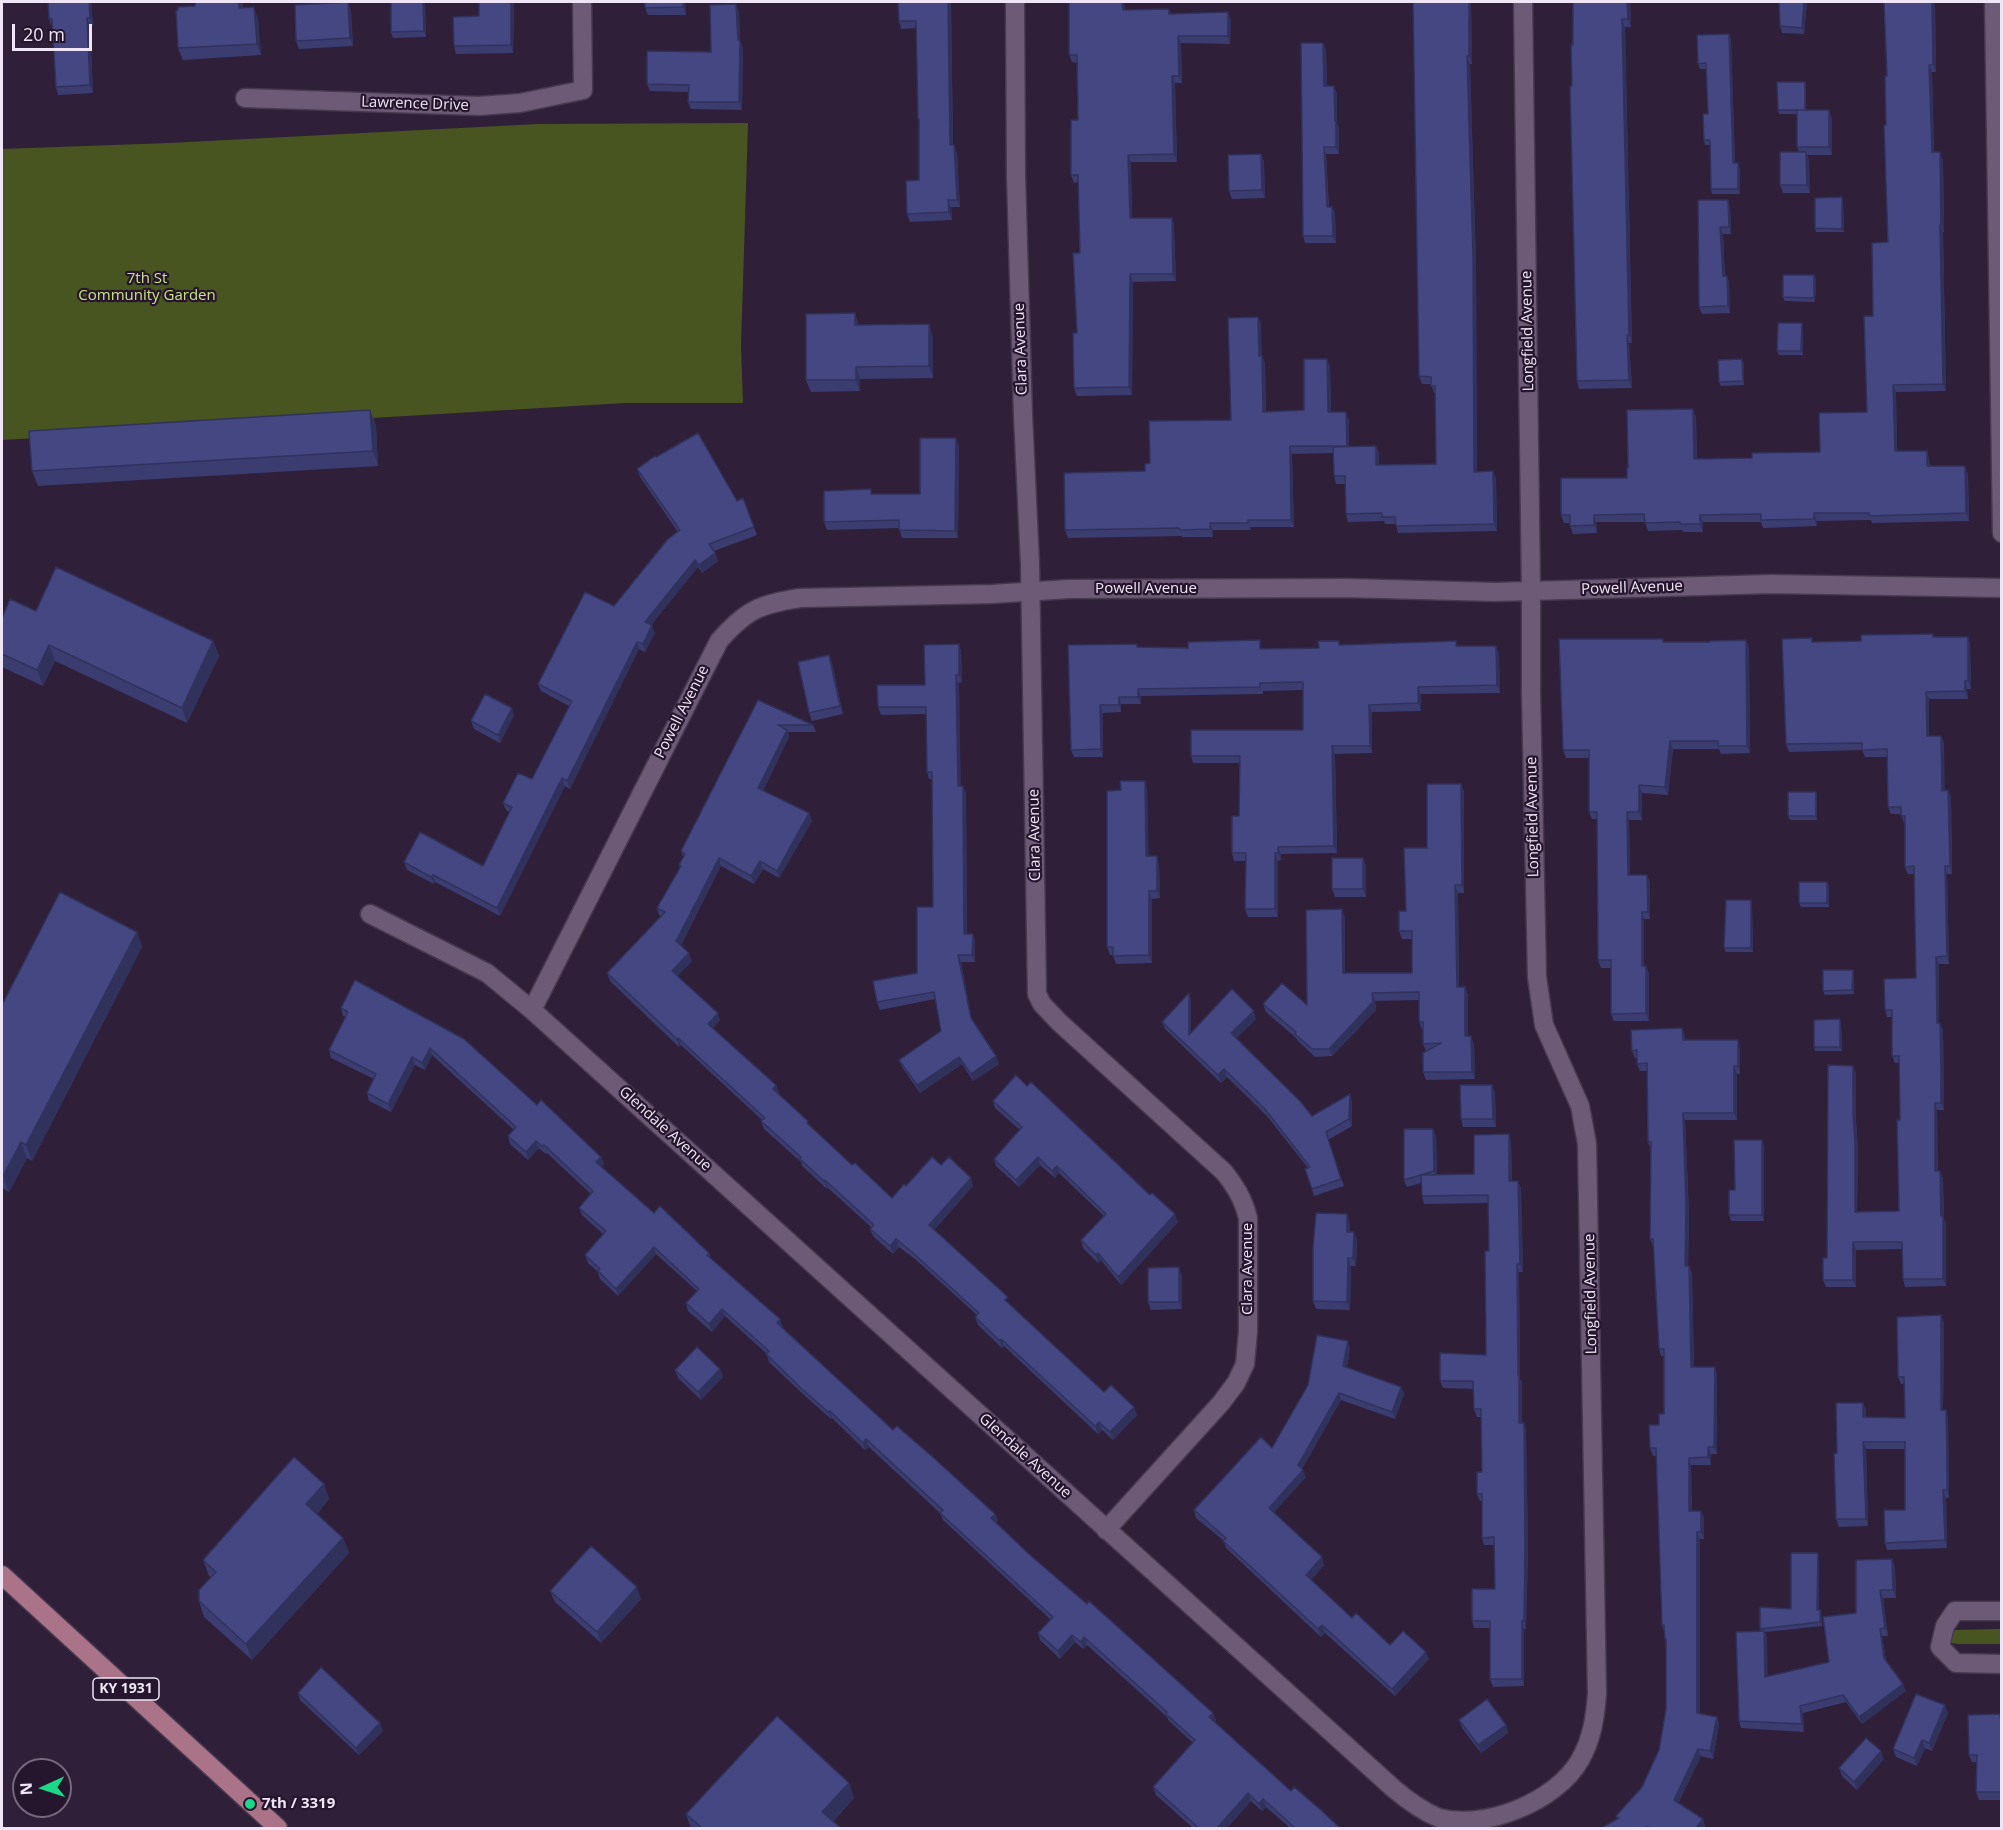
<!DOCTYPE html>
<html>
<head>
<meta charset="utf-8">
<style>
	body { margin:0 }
	#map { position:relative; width:2003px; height:1830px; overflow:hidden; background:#2f1f38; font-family:"Open Sans",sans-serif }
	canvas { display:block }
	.frame { position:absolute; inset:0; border:3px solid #f0e5f6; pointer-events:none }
	.north { position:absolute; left:12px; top:1758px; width:60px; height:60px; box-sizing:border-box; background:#25152d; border:2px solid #76687d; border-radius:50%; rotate:267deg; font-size:16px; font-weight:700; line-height:24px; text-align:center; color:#f0e5f6 }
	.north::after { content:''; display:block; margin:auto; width:21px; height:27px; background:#1ad988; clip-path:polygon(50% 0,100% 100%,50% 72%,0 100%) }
	.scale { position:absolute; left:12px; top:24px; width:80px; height:27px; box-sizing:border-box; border:3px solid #f0e5f6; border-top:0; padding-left:8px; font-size:18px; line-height:21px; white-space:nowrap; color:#f0e5f6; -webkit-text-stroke:4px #25152d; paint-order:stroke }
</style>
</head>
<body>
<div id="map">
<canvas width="2003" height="1830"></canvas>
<div class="frame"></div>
<div class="north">N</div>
<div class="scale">20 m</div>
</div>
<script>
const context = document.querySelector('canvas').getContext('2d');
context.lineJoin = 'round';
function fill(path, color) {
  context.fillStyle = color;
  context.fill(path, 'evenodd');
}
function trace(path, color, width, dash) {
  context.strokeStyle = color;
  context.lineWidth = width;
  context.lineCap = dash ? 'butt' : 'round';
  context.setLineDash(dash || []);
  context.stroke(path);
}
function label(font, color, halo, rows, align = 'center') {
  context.font = font + ' "Open Sans",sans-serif';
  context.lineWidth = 4.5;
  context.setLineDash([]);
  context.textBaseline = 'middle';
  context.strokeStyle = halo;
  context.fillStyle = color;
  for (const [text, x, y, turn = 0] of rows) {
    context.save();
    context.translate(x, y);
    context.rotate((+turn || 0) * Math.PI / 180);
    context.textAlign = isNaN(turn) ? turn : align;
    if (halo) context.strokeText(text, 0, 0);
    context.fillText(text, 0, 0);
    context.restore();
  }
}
const green = new Path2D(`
	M 748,123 L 741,346 L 743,403 L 625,403 L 2,440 L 2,149 L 169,143 L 538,124 Z
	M 2001,1629 L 2001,1644 L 1958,1644 L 1951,1643 L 1949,1641 L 1953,1630 Z`);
const minor = new Path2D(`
	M 1015,2 L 1016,176 L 1023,415 L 1030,564 L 1037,994 L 1042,1004 L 1059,1022 L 1224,1172 C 1236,1187 1243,1199 1248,1218 L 1248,1331 L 1245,1364 L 1236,1383 L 1221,1403 L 1106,1530
	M 1994,2 L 2002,533
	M 245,98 L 479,106 L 520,103 L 583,90 L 582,2
	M 370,914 L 487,973 L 532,1010 L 1393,1788 C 1407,1800 1422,1811 1439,1818 C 1485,1830 1556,1802 1580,1760 C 1592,1739 1595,1718 1597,1694 L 1587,1144 L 1580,1106 L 1544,1025 L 1537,977 L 1531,694 L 1531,591 L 1523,2
	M 532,1010 L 719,641 C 746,610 760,604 800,598 L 992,594 L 1069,589 L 1346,588 L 1495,592 L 1771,584 L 2002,588
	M 2002,1611 L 1955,1611 L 1945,1626 L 1940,1647 L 1956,1663 L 2002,1664`);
const primary = new Path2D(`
	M 2,1575 L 278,1828`);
const wall = new Path2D(`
	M 48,2 L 91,2 L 93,25 L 90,25 L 93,93 L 58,95 L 56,87 L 52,27 L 49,19 Z
	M 195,2 L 242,2 L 243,8 L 258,19 L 261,55 L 183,60 L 178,48 L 178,10 L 195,6 Z
	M 425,2 L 426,37 L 393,38 L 391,32 Z
	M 479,2 L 514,2 L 513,53 L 456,54 L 454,46 L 479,16 Z
	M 645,2 L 685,2 L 686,15 L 648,15 L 645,8 Z
	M 951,2 L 953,145 L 957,153 L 960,207 L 951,207 L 952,220 L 910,222 L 907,214 L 919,180 L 919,123 L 918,119 L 917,28 L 901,29 L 899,21 Z
	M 1124,2 L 1125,10 L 1169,9 L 1171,14 L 1228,12 L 1231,20 L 1230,44 L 1181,43 L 1182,83 L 1175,83 L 1177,162 L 1131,162 L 1132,218 L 1172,218 L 1174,226 L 1176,281 L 1133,282 L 1132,395 L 1077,396 L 1074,388 L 1080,253 L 1078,182 L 1074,183 L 1071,175 L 1078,120 L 1078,63 L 1072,62 L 1069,55 Z
	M 1413,2 L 1471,2 L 1472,64 L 1470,64 L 1476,264 L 1477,472 L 1493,471 L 1496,479 L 1497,531 L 1398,533 L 1396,524 L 1385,524 L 1384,521 L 1348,522 L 1346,514 L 1345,484 L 1336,484 L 1334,476 L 1333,453 L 1292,454 L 1294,527 L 1250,527 L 1251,530 L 1213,530 L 1213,537 L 1182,537 L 1182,536 L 1068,538 L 1065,530 L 1145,471 L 1150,463 L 1231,420 L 1258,317 L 1261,324 L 1261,356 L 1265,363 L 1266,412 L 1304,410 L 1327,359 L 1330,367 L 1331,412 L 1349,420 L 1349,446 L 1376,446 L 1379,453 L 1379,465 L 1436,464 L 1435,393 L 1434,393 L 1431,384 L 1422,384 L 1419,376 Z
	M 1573,2 L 1630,2 L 1631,27 L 1625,27 L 1632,343 L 1629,343 L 1632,388 L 1579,389 L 1577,381 L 1572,86 Z
	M 1807,2 L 1804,34 L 1782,33 L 1780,26 Z
	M 1884,2 L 1935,2 L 1936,72 L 1932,72 L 1934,152 L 1943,160 L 1944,232 L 1943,232 L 1946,391 L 1896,392 L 1897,451 L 1927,451 L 1929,459 L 1930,466 L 1968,474 L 1969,521 L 1872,523 L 1871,520 L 1817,521 L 1817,526 L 1763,528 L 1761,522 L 1703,522 L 1703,532 L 1683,532 L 1682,530 L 1648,531 L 1645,522 L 1596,522 L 1597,533 L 1573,534 L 1570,526 L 1570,523 L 1564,523 L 1561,515 L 1627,478 L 1628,468 L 1696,417 L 1697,459 L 1752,458 L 1820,452 L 1867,412 L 1873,316 L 1888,242 L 1886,125 L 1887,76 Z
	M 351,10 L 353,46 L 299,49 L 296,41 Z
	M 739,12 L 740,41 L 743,48 L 742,110 L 691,109 L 688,102 L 688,92 L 650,91 L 647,84 L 711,52 Z
	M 1731,39 L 1735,163 L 1740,169 L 1740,194 L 1712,194 L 1711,189 L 1710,145 L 1705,145 L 1704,140 L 1708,114 L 1706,69 L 1700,69 L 1698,64 Z
	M 1323,43 L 1326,50 L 1327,86 L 1337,93 L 1337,124 L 1339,128 L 1339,154 L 1326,154 L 1329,207 L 1332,207 L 1335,214 L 1336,243 L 1305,243 L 1303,236 Z
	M 1805,82 L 1806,86 L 1806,110 L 1832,118 L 1832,155 L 1807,155 L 1809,160 L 1810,193 L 1783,193 L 1780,185 L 1799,152 L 1797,147 L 1797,114 L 1779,114 L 1778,110 Z
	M 1261,154 L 1264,162 L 1265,198 L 1232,199 L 1229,191 Z
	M 1698,200 L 1730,207 L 1731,234 L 1723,234 L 1725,276 L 1727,276 L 1729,283 L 1730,313 L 1702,314 L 1699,307 Z
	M 1843,201 L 1844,232 L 1816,232 L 1815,228 Z
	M 1816,279 L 1815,302 L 1785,301 L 1783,297 Z
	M 859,325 L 933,336 L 933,378 L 860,379 L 860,391 L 811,392 L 806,380 Z
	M 1803,327 L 1803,355 L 1779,355 L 1777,351 Z
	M 1744,363 L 1744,385 L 1721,386 L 1719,382 Z
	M 370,410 L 376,426 L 378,466 L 38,486 L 32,471 Z
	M 959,446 L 958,538 L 902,538 L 899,528 L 827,530 L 824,522 L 873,494 L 920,494 Z
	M 656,457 L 737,501 L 743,498 L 757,535 L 714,551 L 718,561 L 702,573 L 698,567 L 651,625 L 655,633 L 645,652 L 639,649 L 570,789 L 565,786 L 500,916 L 435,882 L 434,884 L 407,870 L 404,862 L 483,866 L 510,812 L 506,810 L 503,803 L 532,779 L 569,706 L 541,691 L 538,684 L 614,606 L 678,532 L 640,477 L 637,469 Z
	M 36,611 L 213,641 L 219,656 L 187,723 L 55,661 L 43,686 L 2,667 L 2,618 Z
	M 1934,637 L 1968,637 L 1970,644 L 1971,689 L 1967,689 L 1968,699 L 1929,699 L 1929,736 L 1941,736 L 1944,743 L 1944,791 L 1948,790 L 1951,798 L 1952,874 L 1947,874 L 1949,964 L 1939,964 L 1939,1023 L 1943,1030 L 1944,1110 L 1937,1110 L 1938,1171 L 1940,1171 L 1943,1179 L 1944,1219 L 1946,1224 L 1946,1286 L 1905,1287 L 1903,1279 L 1902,1249 L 1856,1250 L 1856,1287 L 1826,1287 L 1823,1280 L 1856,1073 L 1856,1121 L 1858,1151 L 1857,1212 L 1899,1211 L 1900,1120 L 1899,1063 L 1895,1063 L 1892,1056 L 1892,1017 L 1887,1017 L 1885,1010 L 1916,978 L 1914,874 L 1908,874 L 1905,867 L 1905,823 L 1904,823 L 1901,814 L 1891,814 L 1888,807 L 1888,757 L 1865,757 L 1862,750 L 1789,752 L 1786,744 L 1812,638 L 1813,642 L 1861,641 Z
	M 1339,641 L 1340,645 L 1458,646 L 1499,653 L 1500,693 L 1421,694 L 1421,711 L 1372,712 L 1372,753 L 1335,754 L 1337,853 L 1281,854 L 1281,860 L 1278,861 L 1278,917 L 1248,917 L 1245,909 L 1246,861 L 1234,861 L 1232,853 L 1239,816 L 1240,763 L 1193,763 L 1191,756 L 1303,730 L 1303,690 L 1263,691 L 1263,694 L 1141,696 L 1141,704 L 1121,704 L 1121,712 L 1103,713 L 1103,757 L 1074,757 L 1071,750 L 1138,647 L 1188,648 L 1263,648 L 1263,649 L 1319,648 Z
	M 1664,642 L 1749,648 L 1750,753 L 1721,754 L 1719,749 L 1673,749 L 1668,795 L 1642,793 L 1642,820 L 1629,820 L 1630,875 L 1650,882 L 1650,919 L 1644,919 L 1644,966 L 1646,966 L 1649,974 L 1649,1021 L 1614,1021 L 1611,1014 L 1611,968 L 1601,968 L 1598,960 L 1597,819 L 1592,819 L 1589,812 L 1589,758 L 1566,758 L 1563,750 Z
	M 959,644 L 961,652 L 962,682 L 959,683 L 960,786 L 963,786 L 966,793 L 967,934 L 973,934 L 975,942 L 975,962 L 961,962 L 972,1021 L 999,1064 L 973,1081 L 962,1064 L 920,1093 L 902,1067 L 899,1060 L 941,1031 L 935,999 L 880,1010 L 877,1002 L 917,973 L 933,907 L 932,779 L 929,779 L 927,772 L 926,714 L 881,715 L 878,707 L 925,685 Z
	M 832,663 L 843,714 L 812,721 L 809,713 Z
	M 758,700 L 813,725 L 816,732 L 788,732 L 789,737 L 763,791 L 809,813 L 812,821 L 779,878 L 763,869 L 754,884 L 721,866 L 681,945 L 692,961 L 677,976 L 720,1020 L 713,1028 L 776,1085 L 779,1093 L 778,1094 L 810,1126 L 852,1165 L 892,1198 L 906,1186 L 941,1165 L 973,1186 L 934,1230 L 1010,1305 L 1104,1392 L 1137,1415 L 1113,1440 L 1102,1430 L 1098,1434 L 1004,1346 L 1002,1348 L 978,1325 L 975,1317 L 977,1315 L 915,1259 L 899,1247 L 893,1254 L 873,1236 L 870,1229 L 871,1227 L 828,1188 L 827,1189 L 802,1166 L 801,1162 L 764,1129 L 761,1121 L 762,1120 L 681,1045 L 679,1047 L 610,981 L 607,973 L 661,916 L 659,915 L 657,908 L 680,867 L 679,865 L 683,857 L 681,851 Z
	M 514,715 L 500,743 L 474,729 L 471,721 Z
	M 1461,784 L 1464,792 L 1464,893 L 1458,893 L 1459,987 L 1465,987 L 1468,995 L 1468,1036 L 1474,1044 L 1475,1079 L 1426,1080 L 1423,1072 L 1426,1051 L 1423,1044 L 1423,1030 L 1422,1030 L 1419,1022 L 1419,1000 L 1375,1001 L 1376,1010 L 1332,1056 L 1315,1057 L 1298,1041 L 1296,1038 L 1266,1012 L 1263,1004 L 1307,1005 L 1345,917 L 1345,973 L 1412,973 L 1412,939 L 1402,939 L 1399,931 L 1427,848 Z
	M 1147,789 L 1148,856 L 1159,864 L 1160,898 L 1152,899 L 1152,963 L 1116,964 L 1113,955 L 1110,955 L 1107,947 Z
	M 1816,792 L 1817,796 L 1817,820 L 1790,820 L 1788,816 Z
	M 1363,858 L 1366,866 L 1366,897 L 1335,897 L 1332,889 Z
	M 1827,882 L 1829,886 L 1829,907 L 1801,907 L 1799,903 Z
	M 1751,900 L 1752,904 L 1753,952 L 1726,952 L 1724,948 Z
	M 137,932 L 142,947 L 32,1161 L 27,1158 L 9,1192 L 2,1188 L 2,1005 Z
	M 1853,970 L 1854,974 L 1854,994 L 1825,995 L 1823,991 Z
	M 355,980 L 537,1105 L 601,1157 L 604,1164 L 601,1167 L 654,1213 L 709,1253 L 711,1259 L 782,1327 L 893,1430 L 995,1514 L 998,1521 L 996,1523 L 1030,1555 L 1216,1720 L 1215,1722 L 1291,1791 L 1340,1828 L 1290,1828 L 1266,1807 L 1262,1811 L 1251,1801 L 1227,1828 L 1193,1828 L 1156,1795 L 1153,1787 L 1193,1743 L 1169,1721 L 1167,1717 L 1087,1645 L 1083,1649 L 1075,1642 L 1060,1659 L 1040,1640 L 1038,1633 L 1051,1620 L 943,1520 L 940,1513 L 869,1447 L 865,1450 L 832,1418 L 831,1419 L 804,1395 L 769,1362 L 767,1354 L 725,1316 L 712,1332 L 688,1311 L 686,1303 L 697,1291 L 656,1254 L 618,1296 L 600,1279 L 598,1272 L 588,1263 L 585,1255 L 603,1234 L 582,1215 L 579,1208 L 591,1194 L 547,1153 L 546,1154 L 539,1148 L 528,1160 L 510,1144 L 508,1136 L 514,1130 L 432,1055 L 425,1070 L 415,1065 L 391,1112 L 369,1101 L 367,1093 L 374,1079 L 331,1058 L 329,1050 L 346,1017 L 343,1016 L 341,1008 Z
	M 1189,993 L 1191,1000 L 1191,1032 L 1256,1019 L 1236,1038 L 1312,1116 L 1352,1102 L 1352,1126 L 1328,1140 L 1344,1186 L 1314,1196 L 1305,1169 L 1308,1168 L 1267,1116 L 1227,1077 L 1221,1083 L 1165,1029 L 1162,1022 Z
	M 1841,1023 L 1842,1051 L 1815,1051 L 1814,1047 Z
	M 1682,1028 L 1685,1036 L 1685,1040 L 1740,1047 L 1740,1074 L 1737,1074 L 1737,1120 L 1685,1120 L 1689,1214 L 1688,1266 L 1689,1266 L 1692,1273 L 1694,1367 L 1717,1374 L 1717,1454 L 1711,1454 L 1711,1465 L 1691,1465 L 1692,1511 L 1701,1511 L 1704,1518 L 1704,1539 L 1700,1539 L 1700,1714 L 1717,1717 L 1719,1724 L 1713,1759 L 1701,1756 L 1678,1804 L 1703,1819 L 1705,1827 L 1704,1828 L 1601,1828 L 1617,1819 L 1616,1816 L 1642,1787 L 1659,1750 L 1666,1709 L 1666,1643 L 1665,1639 L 1664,1631 L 1662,1625 L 1656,1456 L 1653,1456 L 1650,1448 L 1664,1414 L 1664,1356 L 1661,1356 L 1659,1349 L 1653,1246 L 1650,1239 L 1651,1150 L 1648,1142 L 1647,1071 L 1640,1071 L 1637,1064 L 1637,1058 L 1635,1058 L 1632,1051 Z
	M 1492,1085 L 1495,1093 L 1496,1127 L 1463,1127 L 1461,1119 Z
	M 993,1101 L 1178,1222 L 1121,1285 L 1101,1260 L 1098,1263 L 1083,1248 L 1081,1240 L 1104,1216 L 1059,1173 L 1055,1178 L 1040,1165 L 1019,1187 L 996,1166 L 994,1159 L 1020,1130 L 995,1108 Z
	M 1436,1136 L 1437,1175 L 1474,1174 L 1511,1142 L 1512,1181 L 1518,1181 L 1521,1189 L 1523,1272 L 1519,1272 L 1520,1379 L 1522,1383 L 1522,1423 L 1524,1423 L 1526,1430 L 1528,1550 L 1526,1629 L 1524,1629 L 1524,1686 L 1493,1687 L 1490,1679 L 1490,1628 L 1474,1628 L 1472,1621 L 1495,1589 L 1495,1545 L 1484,1545 L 1482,1538 L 1482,1501 L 1480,1501 L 1477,1494 L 1482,1472 L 1481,1417 L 1477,1417 L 1474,1409 L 1473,1389 L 1443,1388 L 1440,1381 L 1486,1355 L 1489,1251 L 1488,1203 L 1424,1204 L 1422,1196 L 1421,1183 L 1407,1187 L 1404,1180 Z
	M 1764,1146 L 1764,1221 L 1731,1221 L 1729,1215 L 1735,1190 Z
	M 1350,1222 L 1350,1232 L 1357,1240 L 1356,1266 L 1351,1266 L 1350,1310 L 1316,1309 L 1313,1301 Z
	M 1182,1275 L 1182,1309 L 1151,1310 L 1148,1302 Z
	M 1941,1315 L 1944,1323 L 1943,1410 L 1948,1418 L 1949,1498 L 1946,1498 L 1947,1548 L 1887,1550 L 1885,1543 L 1905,1510 L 1905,1449 L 1866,1449 L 1868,1526 L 1839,1527 L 1836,1519 L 1837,1453 L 1863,1403 L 1866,1410 L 1866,1417 L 1905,1418 L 1904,1384 L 1901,1384 L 1898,1377 Z
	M 1350,1348 L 1347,1367 L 1401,1387 L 1404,1394 L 1395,1419 L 1341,1400 L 1302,1469 L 1306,1477 L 1274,1512 L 1324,1565 L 1311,1580 L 1352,1618 L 1390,1645 L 1426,1652 L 1429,1659 L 1395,1696 L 1325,1633 L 1321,1637 L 1226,1548 L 1224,1541 L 1196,1518 L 1194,1510 L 1272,1448 Z
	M 720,1369 L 723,1377 L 701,1400 L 678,1378 L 675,1370 Z
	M 324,1484 L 329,1499 L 317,1514 L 343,1538 L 349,1553 L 252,1660 L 204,1617 L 199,1601 L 211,1577 L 209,1576 L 203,1560 Z
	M 1818,1553 L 1819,1557 L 1819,1610 L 1820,1610 L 1821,1614 L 1822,1626 L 1765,1632 L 1767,1639 L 1767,1676 L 1829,1662 L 1856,1613 L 1892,1559 L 1895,1567 L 1896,1598 L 1883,1598 L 1888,1636 L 1882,1636 L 1886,1661 L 1906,1691 L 1862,1724 L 1846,1702 L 1803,1713 L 1804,1732 L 1741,1728 L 1739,1721 L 1761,1631 L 1760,1629 L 1791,1609 Z
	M 550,1591 L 641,1599 L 601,1643 L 555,1602 Z
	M 298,1693 L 383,1731 L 359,1755 L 300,1700 Z
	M 1948,1713 L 1932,1751 L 1925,1748 L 1917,1766 L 1896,1757 L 1893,1749 Z
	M 2000,1714 L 2001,1717 L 2001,1800 L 1979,1800 L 1976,1792 L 1977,1762 L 1972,1762 L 1969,1755 Z
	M 1459,1720 L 1506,1725 L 1508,1733 L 1481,1753 L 1462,1728 Z
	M 1884,1759 L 1857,1790 L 1842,1776 L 1839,1768 Z
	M 849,1783 L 854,1798 L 833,1822 L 841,1828 L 691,1828 L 686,1814 Z`);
const shadedWall = new Path2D(`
	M 89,2 L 91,2 L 93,25 L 90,18 Z
	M 239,2 L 242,2 L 244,20 L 239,8 Z
	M 348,2 L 351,10 L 353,46 L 350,38 Z
	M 423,2 L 425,2 L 426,37 L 424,31 Z
	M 511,2 L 514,2 L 513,53 L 511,45 Z
	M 683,2 L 685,2 L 686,15 L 683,7 Z
	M 948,2 L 951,2 L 953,153 L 950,145 Z
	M 1122,2 L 1124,2 L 1126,18 L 1123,10 Z
	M 1469,2 L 1471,2 L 1472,64 L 1469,56 Z
	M 1627,2 L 1630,2 L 1631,27 L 1628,19 Z
	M 1804,2 L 1807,2 L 1804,34 L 1802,28 Z
	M 1932,2 L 1935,2 L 1936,72 L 1933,65 Z
	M 736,4 L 739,12 L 740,41 L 743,48 L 742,110 L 739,102 L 738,40 Z
	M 254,7 L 258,19 L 261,55 L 257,44 Z
	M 1228,12 L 1231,20 L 1230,44 L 1228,36 Z
	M 87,18 L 90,25 L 93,93 L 90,85 Z
	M 1622,19 L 1625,27 L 1632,343 L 1629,335 Z
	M 1729,34 L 1731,39 L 1735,169 L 1733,163 Z
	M 1178,36 L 1181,43 L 1182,83 L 1179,76 Z
	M 1323,43 L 1326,50 L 1327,93 L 1324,86 Z
	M 1467,56 L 1470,64 L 1476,264 L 1477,479 L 1474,472 Z
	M 1929,65 L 1932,72 L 1934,160 L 1932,152 Z
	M 1172,76 L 1175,83 L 1177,162 L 1174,154 Z
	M 1805,82 L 1806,86 L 1806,114 L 1805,110 Z
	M 1334,86 L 1337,93 L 1337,124 L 1339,128 L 1339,154 L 1336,147 Z
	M 1829,110 L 1832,118 L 1832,155 L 1829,147 Z
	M 954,145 L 957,153 L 960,207 L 957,200 Z
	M 1324,147 L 1326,154 L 1329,214 L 1327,207 Z
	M 1806,152 L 1809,160 L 1810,193 L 1807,185 Z
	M 1940,152 L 1943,160 L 1944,232 L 1941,224 Z
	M 1261,154 L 1264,162 L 1265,198 L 1262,190 Z
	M 1128,155 L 1131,162 L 1132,226 L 1130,218 Z
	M 1738,163 L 1740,169 L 1740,194 L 1738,189 Z
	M 1842,197 L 1843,201 L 1844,232 L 1842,229 Z
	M 948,200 L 951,207 L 952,220 L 949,212 Z
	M 1728,200 L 1730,207 L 1731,234 L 1729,227 Z
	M 1332,207 L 1335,214 L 1336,243 L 1333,236 Z
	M 1172,218 L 1174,226 L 1176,281 L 1173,274 Z
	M 1940,225 L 1943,232 L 1946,391 L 1943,384 Z
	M 1720,227 L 1723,234 L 1725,283 L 1723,276 Z
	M 1130,274 L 1133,282 L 1132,395 L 1129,387 Z
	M 1814,275 L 1816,279 L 1815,302 L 1814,298 Z
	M 1727,276 L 1729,283 L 1730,313 L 1728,306 Z
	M 855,313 L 859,325 L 859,337 L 855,325 Z
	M 1258,317 L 1261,324 L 1262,363 L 1259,356 Z
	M 1802,323 L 1803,327 L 1803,355 L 1801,351 Z
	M 929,324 L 933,336 L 933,378 L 929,366 Z
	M 1627,335 L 1629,343 L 1632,388 L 1629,380 Z
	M 1262,356 L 1265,363 L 1266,419 L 1263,412 Z
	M 1327,359 L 1330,367 L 1331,420 L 1328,412 Z
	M 1742,359 L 1744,363 L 1744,385 L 1743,381 Z
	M 856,367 L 860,379 L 860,391 L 856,380 Z
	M 1893,385 L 1896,392 L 1897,459 L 1895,451 Z
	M 1693,409 L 1696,417 L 1697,467 L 1694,459 Z
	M 370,410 L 376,426 L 378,466 L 373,451 Z
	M 1346,412 L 1349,420 L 1349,453 L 1347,446 Z
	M 956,438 L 959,446 L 958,538 L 955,531 Z
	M 1290,446 L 1292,454 L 1294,527 L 1291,520 Z
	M 1376,446 L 1379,453 L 1379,472 L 1376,465 Z
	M 1927,451 L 1929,459 L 1930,474 L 1927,466 Z
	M 1965,466 L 1968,474 L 1969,521 L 1966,513 Z
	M 1493,471 L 1496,479 L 1497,531 L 1494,524 Z
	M 1814,513 L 1817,521 L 1817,526 L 1814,519 Z
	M 1594,515 L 1596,522 L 1597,533 L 1594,525 Z
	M 1700,515 L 1703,522 L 1703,532 L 1700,524 Z
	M 1210,523 L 1213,530 L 1213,537 L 1210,529 Z
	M 715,553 L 718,561 L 702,573 L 699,565 Z
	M 695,560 L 698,567 L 648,629 L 645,622 Z
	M 652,625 L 655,633 L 645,652 L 643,644 Z
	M 1968,637 L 1970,644 L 1971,689 L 1968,681 Z
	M 1746,640 L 1749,648 L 1750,753 L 1747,746 Z
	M 213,641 L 219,656 L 187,723 L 182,708 Z
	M 637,642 L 639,649 L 570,789 L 567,781 Z
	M 959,644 L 961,652 L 962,682 L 959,675 Z
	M 49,645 L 55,661 L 43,686 L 37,670 Z
	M 1496,646 L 1499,653 L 1500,693 L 1497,685 Z
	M 829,655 L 832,663 L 843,714 L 840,706 Z
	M 956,675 L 959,683 L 961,793 L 958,786 Z
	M 1965,681 L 1967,689 L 1968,699 L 1965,691 Z
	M 1418,687 L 1421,694 L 1421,711 L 1418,703 Z
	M 1138,689 L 1141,696 L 1141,704 L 1138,697 Z
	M 1926,692 L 1929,699 L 1929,743 L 1927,736 Z
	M 1119,697 L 1121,704 L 1121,712 L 1119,705 Z
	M 1100,705 L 1103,713 L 1103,757 L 1101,749 Z
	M 1369,705 L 1372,712 L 1372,753 L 1370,746 Z
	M 512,708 L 514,715 L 500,743 L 498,735 Z
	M 787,730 L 789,737 L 761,796 L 758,788 Z
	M 1941,736 L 1944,743 L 1945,798 L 1942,791 Z
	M 1670,741 L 1673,749 L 1668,795 L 1665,787 Z
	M 1332,746 L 1335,754 L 1337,853 L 1334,846 Z
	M 562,778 L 565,786 L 500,916 L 497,908 Z
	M 1145,781 L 1147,789 L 1149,864 L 1146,856 Z
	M 1461,784 L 1464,792 L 1464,893 L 1462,885 Z
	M 1639,785 L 1642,793 L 1642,820 L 1639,812 Z
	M 963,786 L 966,793 L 967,941 L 964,934 Z
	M 1948,790 L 1951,798 L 1952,874 L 1950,866 Z
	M 1816,792 L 1817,796 L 1817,820 L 1816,816 Z
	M 1627,812 L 1629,820 L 1630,882 L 1628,875 Z
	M 809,813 L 812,821 L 779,878 L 777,871 Z
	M 1278,847 L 1281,854 L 1281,860 L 1278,853 Z
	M 1275,853 L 1278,861 L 1278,917 L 1275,909 Z
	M 1157,856 L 1159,864 L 1160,898 L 1157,891 Z
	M 719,858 L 721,866 L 679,948 L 676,941 Z
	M 1363,858 L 1366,866 L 1366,897 L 1363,889 Z
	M 760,861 L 763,869 L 754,884 L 751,876 Z
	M 1945,866 L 1947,874 L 1949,964 L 1947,956 Z
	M 433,875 L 435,882 L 434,884 L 431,877 Z
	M 1647,875 L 1650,882 L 1650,919 L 1648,912 Z
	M 1827,882 L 1829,886 L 1829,907 L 1827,903 Z
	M 1455,885 L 1458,893 L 1459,995 L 1457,987 Z
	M 1149,891 L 1152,899 L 1152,963 L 1149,955 Z
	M 1751,900 L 1752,904 L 1753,952 L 1751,948 Z
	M 1342,909 L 1345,917 L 1345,981 L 1343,973 Z
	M 1642,912 L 1644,919 L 1644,974 L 1642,966 Z
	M 137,932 L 142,947 L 32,1161 L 26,1145 Z
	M 973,934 L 975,942 L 975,962 L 972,955 Z
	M 689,953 L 692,961 L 675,979 L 672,971 Z
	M 958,955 L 961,962 L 973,1025 L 971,1018 Z
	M 1936,957 L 1939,964 L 1939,1030 L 1937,1023 Z
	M 1646,966 L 1649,974 L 1649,1021 L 1646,1013 Z
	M 1853,970 L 1854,974 L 1854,994 L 1852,990 Z
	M 1465,987 L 1468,995 L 1468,1044 L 1465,1036 Z
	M 1189,993 L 1191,1000 L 1191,1043 L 1189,1035 Z
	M 1372,993 L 1375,1001 L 1376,1010 L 1332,1056 L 1329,1049 Z
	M 1254,1011 L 1256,1019 L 1234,1041 L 1231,1033 Z
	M 718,1013 L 720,1020 L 710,1031 L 708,1024 Z
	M 1840,1019 L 1841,1023 L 1842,1051 L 1840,1047 Z
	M 1940,1023 L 1943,1030 L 1944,1110 L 1941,1103 Z
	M 1682,1028 L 1685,1036 L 1686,1048 L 1683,1040 Z
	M 1471,1036 L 1474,1044 L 1475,1079 L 1472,1072 Z
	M 678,1038 L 681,1045 L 679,1047 L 677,1039 Z
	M 1738,1040 L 1740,1047 L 1740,1074 L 1738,1066 Z
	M 430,1048 L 432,1055 L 425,1070 L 422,1063 Z
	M 996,1056 L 999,1064 L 973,1081 L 971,1074 Z
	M 412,1057 L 415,1065 L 391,1112 L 388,1104 Z
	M 959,1057 L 962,1064 L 920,1093 L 917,1085 Z
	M 1734,1066 L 1737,1074 L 1737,1120 L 1734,1113 Z
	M 1853,1066 L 1856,1073 L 1856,1121 L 1858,1151 L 1857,1219 L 1855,1212 Z
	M 1224,1069 L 1227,1077 L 1221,1083 L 1218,1075 Z
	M 776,1085 L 779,1093 L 775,1097 L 773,1089 Z
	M 1492,1085 L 1495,1093 L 1496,1127 L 1493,1119 Z
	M 1350,1094 L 1352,1102 L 1352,1126 L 1349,1119 Z
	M 1935,1103 L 1937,1110 L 1938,1179 L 1935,1171 Z
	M 1683,1113 L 1685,1120 L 1689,1214 L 1688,1273 L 1685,1266 Z
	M 1433,1129 L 1436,1136 L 1437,1179 L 1434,1171 Z
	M 1509,1134 L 1511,1142 L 1512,1189 L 1509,1181 Z
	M 1762,1140 L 1764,1146 L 1764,1221 L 1762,1215 Z
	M 536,1141 L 539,1148 L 528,1160 L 526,1152 Z
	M 21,1142 L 27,1158 L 9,1192 L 3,1176 Z
	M 601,1157 L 604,1164 L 598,1169 L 596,1162 Z
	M 1038,1157 L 1040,1165 L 1019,1187 L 1016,1180 Z
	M 1057,1166 L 1059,1173 L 1055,1178 L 1052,1171 Z
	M 1940,1171 L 1943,1179 L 1944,1219 L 1946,1224 L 1946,1286 L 1943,1279 Z
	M 971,1178 L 973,1186 L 931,1233 L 929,1225 Z
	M 825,1180 L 828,1188 L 827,1189 L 824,1181 Z
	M 1518,1181 L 1521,1189 L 1523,1272 L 1520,1264 Z
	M 1175,1214 L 1178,1222 L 1121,1285 L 1118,1277 Z
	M 1347,1214 L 1350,1222 L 1350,1240 L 1347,1232 Z
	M 1354,1232 L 1357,1240 L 1356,1266 L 1353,1258 Z
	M 896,1239 L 899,1247 L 893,1254 L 890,1246 Z
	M 1853,1242 L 1856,1250 L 1856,1287 L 1853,1280 Z
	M 654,1247 L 656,1254 L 618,1296 L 616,1289 Z
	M 1098,1253 L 1101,1260 L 1098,1263 L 1096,1255 Z
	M 1348,1258 L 1351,1266 L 1350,1310 L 1347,1302 Z
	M 1517,1264 L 1519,1272 L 1520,1379 L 1522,1383 L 1522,1430 L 1519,1423 Z
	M 1689,1266 L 1692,1273 L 1694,1374 L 1691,1367 Z
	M 1179,1267 L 1182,1275 L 1182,1309 L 1179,1302 Z
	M 722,1309 L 725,1316 L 712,1332 L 709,1324 Z
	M 1941,1315 L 1944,1323 L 1943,1418 L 1941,1410 Z
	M 780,1319 L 783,1327 L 780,1330 L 777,1323 Z
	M 1001,1339 L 1004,1346 L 1002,1348 L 1000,1341 Z
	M 1348,1341 L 1350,1348 L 1346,1373 L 1343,1366 Z
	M 1715,1367 L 1717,1374 L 1717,1454 L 1714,1447 Z
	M 720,1369 L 723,1377 L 701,1400 L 698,1392 Z
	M 1401,1387 L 1404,1394 L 1395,1419 L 1392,1412 Z
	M 1339,1393 L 1341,1400 L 1300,1472 L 1298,1465 Z
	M 1863,1403 L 1866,1410 L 1866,1425 L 1863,1417 Z
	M 1134,1407 L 1137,1415 L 1113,1440 L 1110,1432 Z
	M 1946,1410 L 1948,1418 L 1949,1498 L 1947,1490 Z
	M 830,1411 L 832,1418 L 831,1419 L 828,1412 Z
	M 1099,1422 L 1102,1430 L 1098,1434 L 1095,1426 Z
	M 1524,1423 L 1526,1430 L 1528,1550 L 1526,1629 L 1524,1621 Z
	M 866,1439 L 869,1447 L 865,1450 L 863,1443 Z
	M 1863,1442 L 1866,1449 L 1868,1526 L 1866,1519 Z
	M 1708,1447 L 1711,1454 L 1711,1465 L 1708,1457 Z
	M 1689,1458 L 1691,1465 L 1692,1518 L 1689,1511 Z
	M 1303,1470 L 1306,1477 L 1272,1515 L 1269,1508 Z
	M 324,1484 L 329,1499 L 312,1520 L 306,1504 Z
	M 1943,1490 L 1946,1498 L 1947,1548 L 1945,1540 Z
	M 1701,1511 L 1704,1518 L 1704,1539 L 1701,1532 Z
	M 995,1514 L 998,1521 L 994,1526 L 991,1518 Z
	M 1697,1532 L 1700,1539 L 1700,1721 L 1697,1713 Z
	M 343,1538 L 349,1553 L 252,1660 L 246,1644 Z
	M 1818,1553 L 1819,1557 L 1819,1614 L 1817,1610 Z
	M 1322,1557 L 1324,1565 L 1309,1582 L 1306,1575 Z
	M 1892,1559 L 1895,1567 L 1896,1598 L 1893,1590 Z
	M 637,1587 L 641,1599 L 601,1643 L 597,1632 Z
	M 1880,1590 L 1883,1598 L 1888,1636 L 1885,1628 Z
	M 1522,1621 L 1524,1629 L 1524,1686 L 1522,1679 Z
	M 1322,1625 L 1325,1633 L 1321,1637 L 1318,1629 Z
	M 1880,1629 L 1882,1636 L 1887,1666 L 1884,1658 Z
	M 1764,1631 L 1767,1639 L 1768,1684 L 1765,1677 Z
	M 1072,1635 L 1075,1642 L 1060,1659 L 1058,1651 Z
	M 1084,1637 L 1087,1645 L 1083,1649 L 1081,1642 Z
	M 1426,1652 L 1429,1659 L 1395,1696 L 1392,1689 Z
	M 1903,1684 L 1906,1691 L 1862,1724 L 1859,1717 Z
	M 1945,1705 L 1948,1713 L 1932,1751 L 1929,1743 Z
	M 1800,1706 L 1803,1713 L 1804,1732 L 1802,1724 Z
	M 1213,1713 L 1216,1720 L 1212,1725 L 1209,1717 Z
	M 1717,1717 L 1719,1724 L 1713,1759 L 1710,1751 Z
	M 380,1723 L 383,1731 L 359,1755 L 356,1748 Z
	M 1506,1725 L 1508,1733 L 1481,1753 L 1478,1745 Z
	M 1922,1740 L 1925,1748 L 1917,1766 L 1914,1758 Z
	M 1698,1749 L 1701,1756 L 1676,1808 L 1674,1800 Z
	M 1881,1751 L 1884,1759 L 1857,1790 L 1854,1782 Z
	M 849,1783 L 854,1798 L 828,1827 L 822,1812 Z
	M 1248,1793 L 1251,1801 L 1227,1828 L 1217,1828 Z
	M 1263,1799 L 1266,1807 L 1262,1811 L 1259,1804 Z
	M 1703,1819 L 1705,1827 L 1704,1828 L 1696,1828 Z`);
const building = new Path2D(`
	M 48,2 L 89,2 L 90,18 L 87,18 L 90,85 L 56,87 L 52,19 L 49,19 Z
	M 195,2 L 239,2 L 239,8 L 254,7 L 257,44 L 178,48 L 176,11 L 178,10 L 178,7 L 195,6 Z
	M 348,2 L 350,38 L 296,41 L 295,5 Z
	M 391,2 L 423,2 L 424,31 L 391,32 Z
	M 479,2 L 511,2 L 511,45 L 454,46 L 453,17 L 479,16 Z
	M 645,2 L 683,2 L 683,7 L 645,8 Z
	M 898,2 L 948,2 L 950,145 L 954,145 L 957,200 L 948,200 L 949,212 L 907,214 L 906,181 L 919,180 L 919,119 L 918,119 L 916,21 L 899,21 Z
	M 1069,2 L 1122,2 L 1123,10 L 1169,9 L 1169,14 L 1228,12 L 1228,36 L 1178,36 L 1179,76 L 1172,76 L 1174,154 L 1128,155 L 1130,218 L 1172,218 L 1173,274 L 1130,274 L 1129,387 L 1074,388 L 1073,333 L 1077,333 L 1073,253 L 1080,253 L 1078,175 L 1071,175 L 1071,120 L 1078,120 L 1077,55 L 1069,55 Z
	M 1413,2 L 1469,2 L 1469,56 L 1467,56 L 1473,256 L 1474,472 L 1493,471 L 1494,524 L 1396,526 L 1395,517 L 1382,517 L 1382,513 L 1346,514 L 1345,476 L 1334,476 L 1333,447 L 1376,446 L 1376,465 L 1436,464 L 1435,386 L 1431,386 L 1431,377 L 1419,376 Z
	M 1573,2 L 1627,2 L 1628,19 L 1622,19 L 1629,335 L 1627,335 L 1629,380 L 1577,381 L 1570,86 L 1572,86 L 1571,45 L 1573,45 Z
	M 1779,2 L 1804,2 L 1802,28 L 1780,26 Z
	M 1884,2 L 1932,2 L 1933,65 L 1929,65 L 1932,152 L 1940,152 L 1941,224 L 1940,225 L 1943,384 L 1893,385 L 1895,451 L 1927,451 L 1927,466 L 1965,466 L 1966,513 L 1870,516 L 1869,513 L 1814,513 L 1814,519 L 1761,520 L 1761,514 L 1700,515 L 1700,524 L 1680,524 L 1680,522 L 1645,523 L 1644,514 L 1594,515 L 1594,525 L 1570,526 L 1570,515 L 1561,515 L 1561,478 L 1627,478 L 1627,468 L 1628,468 L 1627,410 L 1693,409 L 1694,459 L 1752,458 L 1752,453 L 1820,452 L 1819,413 L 1867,412 L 1864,316 L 1873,316 L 1872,243 L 1888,242 L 1884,125 L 1886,125 L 1885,76 L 1887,76 Z
	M 736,4 L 738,40 L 740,40 L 739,102 L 688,102 L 689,85 L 647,84 L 647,51 L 711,52 L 710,5 Z
	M 1729,34 L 1733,163 L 1738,163 L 1738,189 L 1711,189 L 1710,140 L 1704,140 L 1703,114 L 1708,114 L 1706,63 L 1698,64 L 1697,35 Z
	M 1301,43 L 1323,43 L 1324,86 L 1334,86 L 1335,121 L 1336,121 L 1336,147 L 1324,147 L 1327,207 L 1332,207 L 1333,236 L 1303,236 Z
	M 1777,82 L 1805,82 L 1805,110 L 1778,110 Z
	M 1797,110 L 1829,110 L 1829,147 L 1797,147 Z
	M 1780,152 L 1806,152 L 1807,185 L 1780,185 Z
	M 1261,154 L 1262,190 L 1229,191 L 1228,155 Z
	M 1842,197 L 1842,229 L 1815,228 L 1815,198 Z
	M 1698,200 L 1728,200 L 1729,227 L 1720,227 L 1723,276 L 1727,276 L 1728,306 L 1699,307 Z
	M 1783,275 L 1814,275 L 1814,298 L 1783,297 Z
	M 855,313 L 855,325 L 929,324 L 929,366 L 856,367 L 856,380 L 806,380 L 806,314 Z
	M 1258,317 L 1259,356 L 1262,356 L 1263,412 L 1304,410 L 1304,359 L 1327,359 L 1328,412 L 1346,412 L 1347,446 L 1290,446 L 1291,520 L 1248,520 L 1248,523 L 1210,523 L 1210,529 L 1180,530 L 1179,528 L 1065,530 L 1064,473 L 1145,471 L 1145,464 L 1150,463 L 1149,421 L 1231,420 L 1228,318 Z
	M 1778,323 L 1802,323 L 1801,351 L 1777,351 Z
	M 1742,359 L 1743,381 L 1719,382 L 1718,360 Z
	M 370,410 L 373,451 L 32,471 L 29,431 Z
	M 698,433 L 737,501 L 743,498 L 754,527 L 709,544 L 715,553 L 699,565 L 695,560 L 645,622 L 652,625 L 643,644 L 637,642 L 567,781 L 562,778 L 497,908 L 433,875 L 431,877 L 404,862 L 420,832 L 483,866 L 512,807 L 503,803 L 518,773 L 532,779 L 572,701 L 538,684 L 585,592 L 614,606 L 667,540 L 680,530 L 637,469 L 655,456 L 656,457 Z
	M 920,438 L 956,438 L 955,531 L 899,530 L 899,520 L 824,522 L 824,491 L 871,489 L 871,494 L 920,494 Z
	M 56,567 L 213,641 L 182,708 L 49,645 L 37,670 L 2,654 L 2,618 L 10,599 L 36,611 Z
	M 1933,634 L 1933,637 L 1968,637 L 1968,681 L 1965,681 L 1965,691 L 1926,692 L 1927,736 L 1941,736 L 1942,791 L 1948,790 L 1950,866 L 1945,866 L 1947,956 L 1936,957 L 1937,1023 L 1940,1023 L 1941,1071 L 1941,1103 L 1935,1103 L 1935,1171 L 1940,1171 L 1941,1216 L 1943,1216 L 1943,1279 L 1903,1279 L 1902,1242 L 1853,1242 L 1853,1280 L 1823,1280 L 1823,1258 L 1827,1258 L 1828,1065 L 1853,1066 L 1853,1114 L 1855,1143 L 1855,1212 L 1899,1211 L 1897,1120 L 1900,1120 L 1899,1056 L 1892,1056 L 1892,1010 L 1885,1010 L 1884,979 L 1916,978 L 1914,866 L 1905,867 L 1905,816 L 1901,816 L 1901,807 L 1888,807 L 1887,749 L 1862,750 L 1862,743 L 1786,744 L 1782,639 L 1812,638 L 1812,642 L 1861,641 L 1861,635 Z
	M 1559,639 L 1663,639 L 1663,642 L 1710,642 L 1710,641 L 1746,640 L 1747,746 L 1718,746 L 1718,741 L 1670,741 L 1665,787 L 1639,785 L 1639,812 L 1627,812 L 1628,875 L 1647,875 L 1648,912 L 1642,912 L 1642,966 L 1646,966 L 1646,1013 L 1611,1014 L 1611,960 L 1598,960 L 1597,812 L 1589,812 L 1589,750 L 1563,750 Z
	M 1260,640 L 1260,649 L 1319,648 L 1318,641 L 1339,641 L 1339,645 L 1456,641 L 1456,646 L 1496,646 L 1497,685 L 1418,687 L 1418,703 L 1369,705 L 1370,746 L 1332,746 L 1334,846 L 1278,847 L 1278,853 L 1275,853 L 1275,909 L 1245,909 L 1246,853 L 1232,853 L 1232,816 L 1239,816 L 1240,756 L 1191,756 L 1191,730 L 1303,730 L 1303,682 L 1260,683 L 1260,687 L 1138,689 L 1138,697 L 1119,697 L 1119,705 L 1100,705 L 1101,749 L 1071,750 L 1068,645 L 1137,644 L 1137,647 L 1188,648 L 1188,642 Z
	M 959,644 L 959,675 L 956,675 L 958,786 L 963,786 L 964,934 L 973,934 L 972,955 L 958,955 L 971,1018 L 996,1056 L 971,1074 L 959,1057 L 917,1085 L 899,1060 L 941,1031 L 934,992 L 877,1002 L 873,981 L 917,973 L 917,907 L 933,907 L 932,772 L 927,772 L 926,707 L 878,707 L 877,685 L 925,685 L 924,645 Z
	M 829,655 L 840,706 L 809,713 L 798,662 Z
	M 485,694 L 512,708 L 498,735 L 471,721 Z
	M 758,700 L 813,725 L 778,725 L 787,730 L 758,788 L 809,813 L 777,871 L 760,861 L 751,876 L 719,858 L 676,941 L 689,953 L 672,971 L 718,1013 L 708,1024 L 776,1085 L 773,1089 L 808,1121 L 807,1123 L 852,1165 L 855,1163 L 892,1198 L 904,1184 L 906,1186 L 932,1157 L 941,1165 L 949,1157 L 971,1178 L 929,1225 L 1008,1297 L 1005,1300 L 1104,1392 L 1111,1385 L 1134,1407 L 1110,1432 L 1099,1422 L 1095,1426 L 1001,1339 L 1000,1341 L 975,1317 L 979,1313 L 912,1252 L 896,1239 L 890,1246 L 870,1229 L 874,1225 L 825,1180 L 824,1181 L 799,1158 L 801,1157 L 761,1121 L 765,1118 L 678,1038 L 677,1039 L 607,973 L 665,912 L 657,908 L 681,866 L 679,865 L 685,854 L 681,851 Z
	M 1120,781 L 1145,781 L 1146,856 L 1157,856 L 1157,891 L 1149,891 L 1149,955 L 1113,956 L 1113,947 L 1107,947 L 1107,791 L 1121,790 Z
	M 1427,784 L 1461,784 L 1462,885 L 1455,885 L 1457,987 L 1465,987 L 1465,1036 L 1471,1036 L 1472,1072 L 1423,1072 L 1423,1053 L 1441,1043 L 1423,1044 L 1423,1022 L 1419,1022 L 1419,992 L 1372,993 L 1373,1002 L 1329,1049 L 1312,1049 L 1295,1034 L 1296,1032 L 1263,1004 L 1282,983 L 1307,1005 L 1306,910 L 1342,909 L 1343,973 L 1412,973 L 1412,931 L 1399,931 L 1399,911 L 1406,911 L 1404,848 L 1427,848 Z
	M 1788,792 L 1816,792 L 1816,816 L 1788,816 Z
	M 1332,858 L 1363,858 L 1363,889 L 1332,889 Z
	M 1799,882 L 1827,882 L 1827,903 L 1799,903 Z
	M 60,892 L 137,932 L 26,1145 L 21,1142 L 3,1176 L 2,1175 L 2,1005 Z
	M 1726,900 L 1751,900 L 1751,948 L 1724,948 Z
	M 1823,970 L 1853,970 L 1852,990 L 1823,991 Z
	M 355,980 L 464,1039 L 537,1105 L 541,1100 L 601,1157 L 596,1162 L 654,1213 L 660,1206 L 709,1253 L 707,1255 L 780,1319 L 777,1323 L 893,1430 L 897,1426 L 935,1459 L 995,1514 L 991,1518 L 1030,1555 L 1087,1604 L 1089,1601 L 1213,1713 L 1209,1717 L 1291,1791 L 1294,1787 L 1321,1810 L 1340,1828 L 1295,1828 L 1263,1799 L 1259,1804 L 1248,1793 L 1217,1828 L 1199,1828 L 1153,1787 L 1195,1740 L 1166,1714 L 1167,1712 L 1084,1637 L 1081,1642 L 1072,1635 L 1058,1651 L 1038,1633 L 1053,1617 L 940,1513 L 943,1510 L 866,1439 L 863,1443 L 830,1411 L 828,1412 L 801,1388 L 766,1354 L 769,1351 L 722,1309 L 709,1324 L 686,1303 L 699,1289 L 654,1247 L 616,1289 L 598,1271 L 600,1269 L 585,1255 L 606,1231 L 579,1208 L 593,1191 L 544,1145 L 543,1147 L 536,1141 L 526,1152 L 508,1136 L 516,1127 L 430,1048 L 422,1063 L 412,1057 L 388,1104 L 367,1093 L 376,1074 L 329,1050 L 348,1012 L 341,1008 Z
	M 1232,989 L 1254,1011 L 1231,1033 L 1300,1101 L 1312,1116 L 1350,1094 L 1349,1119 L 1326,1132 L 1341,1179 L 1312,1189 L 1305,1169 L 1310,1167 L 1265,1109 L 1224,1069 L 1218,1075 L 1162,1022 L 1189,993 L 1189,1035 Z
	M 1840,1019 L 1840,1047 L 1814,1047 L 1814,1020 Z
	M 1682,1028 L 1683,1040 L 1738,1040 L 1738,1066 L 1734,1066 L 1734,1113 L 1683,1113 L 1686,1206 L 1685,1266 L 1689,1266 L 1691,1367 L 1715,1367 L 1714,1447 L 1708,1447 L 1708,1457 L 1689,1458 L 1689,1511 L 1701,1511 L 1701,1532 L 1697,1532 L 1697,1713 L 1717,1717 L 1710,1751 L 1698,1749 L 1674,1800 L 1703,1819 L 1696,1828 L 1650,1828 L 1647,1827 L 1645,1828 L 1601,1828 L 1619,1818 L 1616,1816 L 1642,1787 L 1659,1750 L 1666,1709 L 1666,1639 L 1665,1639 L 1664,1625 L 1662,1625 L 1656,1448 L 1650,1448 L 1649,1425 L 1659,1425 L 1659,1414 L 1664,1414 L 1664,1349 L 1659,1349 L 1653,1239 L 1650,1239 L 1651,1142 L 1648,1142 L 1647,1063 L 1637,1064 L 1637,1050 L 1632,1051 L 1631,1030 Z
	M 1016,1075 L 1027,1086 L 1031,1082 L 1150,1195 L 1152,1193 L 1175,1214 L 1118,1277 L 1098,1253 L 1096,1255 L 1081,1240 L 1106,1214 L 1057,1166 L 1052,1171 L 1038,1157 L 1016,1180 L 994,1159 L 1022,1127 L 993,1101 Z
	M 1460,1085 L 1492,1085 L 1493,1119 L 1461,1119 Z
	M 1404,1129 L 1433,1129 L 1434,1171 L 1404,1180 Z
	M 1509,1134 L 1509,1181 L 1518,1181 L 1519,1221 L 1520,1264 L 1517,1264 L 1518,1375 L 1519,1375 L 1519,1423 L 1524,1423 L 1525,1543 L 1524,1621 L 1522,1621 L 1522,1679 L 1490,1679 L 1490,1621 L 1472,1621 L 1472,1589 L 1495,1589 L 1494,1537 L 1482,1538 L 1482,1494 L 1477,1494 L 1477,1472 L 1482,1472 L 1481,1409 L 1474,1409 L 1473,1381 L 1440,1381 L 1440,1353 L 1486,1355 L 1485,1251 L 1489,1251 L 1488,1195 L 1422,1196 L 1421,1175 L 1474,1174 L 1474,1135 Z
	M 1734,1140 L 1762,1140 L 1762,1215 L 1729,1215 L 1729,1190 L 1735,1190 Z
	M 1316,1213 L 1347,1214 L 1347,1232 L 1354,1232 L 1353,1258 L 1348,1258 L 1347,1302 L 1313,1301 L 1313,1248 Z
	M 1179,1267 L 1179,1302 L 1148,1302 L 1148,1268 Z
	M 1941,1315 L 1941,1410 L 1946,1410 L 1947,1458 L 1947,1490 L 1943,1490 L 1945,1540 L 1885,1543 L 1884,1510 L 1905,1510 L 1905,1442 L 1863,1442 L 1866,1519 L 1836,1519 L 1834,1454 L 1837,1453 L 1836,1403 L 1863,1403 L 1863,1417 L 1905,1418 L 1904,1377 L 1898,1377 L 1897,1317 Z
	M 1317,1335 L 1348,1341 L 1343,1366 L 1401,1387 L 1392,1412 L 1339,1393 L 1298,1465 L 1303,1470 L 1269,1508 L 1322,1557 L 1306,1575 L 1352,1618 L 1356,1613 L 1390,1645 L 1403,1631 L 1426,1652 L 1392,1689 L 1322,1625 L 1318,1629 L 1223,1541 L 1226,1538 L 1194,1510 L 1261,1437 L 1272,1448 L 1308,1385 Z
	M 697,1347 L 720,1369 L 698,1392 L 675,1370 Z
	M 294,1457 L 324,1484 L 306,1504 L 343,1538 L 246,1644 L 199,1601 L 199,1590 L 216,1572 L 203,1560 Z
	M 591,1546 L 637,1587 L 597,1632 L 550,1591 Z
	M 1791,1553 L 1818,1553 L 1817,1610 L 1820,1610 L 1820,1622 L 1760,1629 L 1760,1607 L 1791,1609 Z
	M 1892,1559 L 1893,1590 L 1880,1590 L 1885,1628 L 1880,1629 L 1884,1658 L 1903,1684 L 1859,1717 L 1843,1695 L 1800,1706 L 1802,1724 L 1739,1721 L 1736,1632 L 1764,1631 L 1765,1677 L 1829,1662 L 1823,1617 L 1856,1613 L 1856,1560 Z
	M 321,1667 L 380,1723 L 356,1748 L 298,1693 Z
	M 1916,1694 L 1945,1705 L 1929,1743 L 1922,1740 L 1914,1758 L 1893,1749 Z
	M 1487,1699 L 1506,1725 L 1478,1745 L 1459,1720 Z
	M 2000,1714 L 2000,1717 L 2001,1717 L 2001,1792 L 1976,1792 L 1977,1755 L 1969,1755 L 1968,1715 Z
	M 777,1716 L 849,1783 L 822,1812 L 841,1828 L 702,1828 L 686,1814 Z
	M 1866,1738 L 1881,1751 L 1854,1782 L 1839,1768 Z`);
const markers = [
	[250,1804,6,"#1ad988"]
];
const shields = [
	[126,1689,66]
];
const shieldNames = [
	["KY 1931",126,1689]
];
const streetNames = [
	["Lawrence Drive",415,104,2],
	["Longfield Avenue",1528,331,-91],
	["Clara Avenue",1021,349,-92],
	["Powell Avenue",1632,588,-2],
	["Powell Avenue",1146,589],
	["Powell Avenue",682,712,-63],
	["Longfield Avenue",1533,817,-91],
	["Clara Avenue",1035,835,-91],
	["Glendale Avenue",665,1129,42],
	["Clara Avenue",1248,1269,-90],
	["Longfield Avenue",1591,1294,-91],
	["Glendale Avenue",1025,1456,42]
];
const parkNames = [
	["7th St",147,279],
	["Community Garden",147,296]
];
const poiNames = [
	["7th / 3319",262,1804]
];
fill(green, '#485521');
trace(minor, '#47394e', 21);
trace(primary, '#47394e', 21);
trace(minor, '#6d5a77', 18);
trace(primary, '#aa7388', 18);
fill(wall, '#3b3d71');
fill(shadedWall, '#30325c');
fill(building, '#454783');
trace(building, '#30325c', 1.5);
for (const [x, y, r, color] of markers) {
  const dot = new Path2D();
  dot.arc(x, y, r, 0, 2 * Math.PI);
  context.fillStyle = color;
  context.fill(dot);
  trace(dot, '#25152d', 2);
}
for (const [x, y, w] of shields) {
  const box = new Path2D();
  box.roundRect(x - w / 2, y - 11, w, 22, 4.5);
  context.fillStyle = '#25152d';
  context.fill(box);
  trace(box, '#f0e5f6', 1.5);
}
label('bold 14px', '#f0e5f6', null, shieldNames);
label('15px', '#f0e5f6', '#25152d', streetNames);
label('15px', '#c9e380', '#25152d', parkNames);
label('bold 15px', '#f0e5f6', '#25152d', poiNames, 'left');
</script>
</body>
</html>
